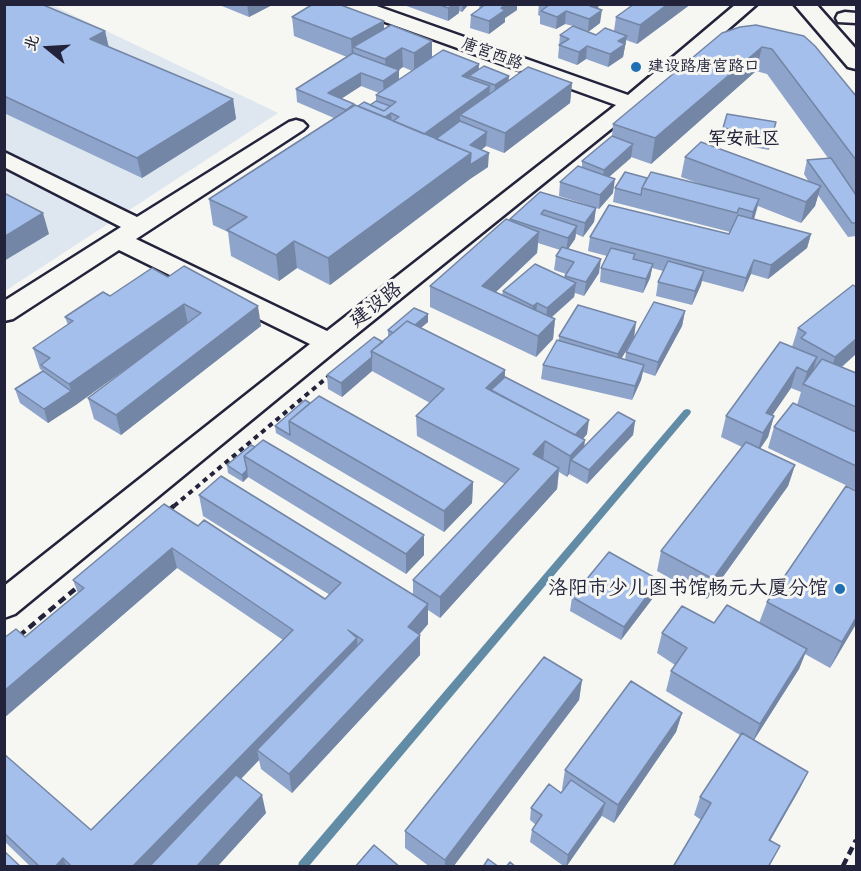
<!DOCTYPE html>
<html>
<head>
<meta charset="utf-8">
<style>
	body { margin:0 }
	#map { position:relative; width:861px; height:871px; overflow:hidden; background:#f6f6f2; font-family:"Patrick Hand","LXGW WenKai TC",sans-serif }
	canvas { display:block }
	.frame { position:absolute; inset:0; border:6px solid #22223b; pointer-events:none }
	.north { position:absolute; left:18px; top:18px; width:60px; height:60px; -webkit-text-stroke:4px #f6f6f2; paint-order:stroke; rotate:288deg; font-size:16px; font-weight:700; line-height:24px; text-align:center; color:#22223b }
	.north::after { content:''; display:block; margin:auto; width:21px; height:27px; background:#22223b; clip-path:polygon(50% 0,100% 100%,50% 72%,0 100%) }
</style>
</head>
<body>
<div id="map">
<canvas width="861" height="871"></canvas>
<div class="frame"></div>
<div class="north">北</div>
</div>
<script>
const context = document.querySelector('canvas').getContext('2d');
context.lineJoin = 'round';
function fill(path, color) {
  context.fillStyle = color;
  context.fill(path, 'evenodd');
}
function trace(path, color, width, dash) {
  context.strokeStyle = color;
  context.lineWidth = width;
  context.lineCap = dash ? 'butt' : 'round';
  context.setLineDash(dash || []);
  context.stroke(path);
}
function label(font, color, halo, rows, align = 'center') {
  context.font = font + ' "Patrick Hand","LXGW WenKai TC",sans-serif';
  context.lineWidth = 6;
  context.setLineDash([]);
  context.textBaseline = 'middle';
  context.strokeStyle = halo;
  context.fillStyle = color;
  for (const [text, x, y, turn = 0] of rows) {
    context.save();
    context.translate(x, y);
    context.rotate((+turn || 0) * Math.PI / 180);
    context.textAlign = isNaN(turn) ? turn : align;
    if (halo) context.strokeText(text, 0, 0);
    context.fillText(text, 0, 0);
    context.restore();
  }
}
const built = new Path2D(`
	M 5,5 L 52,5 L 278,113 L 5,291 Z`);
const stream = new Path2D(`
	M 687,409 L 690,410 L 691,412 L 690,414 L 309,866 L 298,866 L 299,862 L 684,410 Z`);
const pathFar1 = new Path2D(`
	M 174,506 L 330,375`);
const path = new Path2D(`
	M 168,511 L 176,504
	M 19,636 L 80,585
	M 843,866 L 856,840`);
const minor = new Path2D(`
	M 343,4 L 371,4 L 628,95 L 736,4 L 757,4 L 647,100 L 338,349 L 15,614 L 4,618 L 4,586 L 310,344 L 119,250 L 13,319 L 4,321 L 4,301 L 121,227 L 4,167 L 4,152 L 137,217 L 289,122 L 296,120 L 303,122 L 307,126 L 303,130 L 136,239 L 327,331 L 616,105 L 346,8 Z
	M 845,12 L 856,13 L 856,23 L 838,22 L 836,18 L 838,14 Z`);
const major = new Path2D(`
	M 794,4 L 816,4 L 856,49 L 856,69 L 848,67 Z`);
const wall = new Path2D(`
	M 4,4 L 105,31 L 109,47 L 233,99 L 236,119 L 142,178 L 4,113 Z
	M 217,4 L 274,4 L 249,17 Z
	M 401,4 L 469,4 L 462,12 L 459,11 L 459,13 L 448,21 Z
	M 480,4 L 517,4 L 517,10 L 505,18 L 505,22 L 489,34 L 470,28 L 471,15 L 479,9 Z
	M 539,4 L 599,4 L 598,9 L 600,23 L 588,32 L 596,35 L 614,31 L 616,17 L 634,4 L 691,4 L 637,44 L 626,40 L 623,57 L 608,67 L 586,59 L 577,65 L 558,58 L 560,35 L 573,26 L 565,24 L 556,29 L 540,24 L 540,16 L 538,15 Z
	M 292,17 L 384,21 L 384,29 L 432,57 L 479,64 L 479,69 L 509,81 L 572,83 L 570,103 L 504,153 L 486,146 L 481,150 L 488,167 L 470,179 L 330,285 L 297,268 L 279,281 L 231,256 L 228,232 L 213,225 L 209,199 L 334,118 L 297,102 L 296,89 L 347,57 L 294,36 ZM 403,67 L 412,71 L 399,79 L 399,70 ZM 361,86 L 379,93 L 376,95 L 376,101 L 370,105 L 358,106 L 341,99 Z
	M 740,27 L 856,96 L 856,236 L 848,237 L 818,195 L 815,206 L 801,223 L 758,206 L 754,219 L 811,234 L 807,248 L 768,279 L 751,274 L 743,292 L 702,281 L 692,305 L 656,296 L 658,282 L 663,271 L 652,268 L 650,278 L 643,293 L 600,282 L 601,268 L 607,256 L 588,251 L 590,237 L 729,234 L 730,232 L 613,202 L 615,188 L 647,178 L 700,184 L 681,177 L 685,157 L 809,182 L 804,174 L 807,160 L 828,158 L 767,74 L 756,71 L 651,164 L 631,157 L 609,177 L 613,193 L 599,209 L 596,208 L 594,222 L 583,237 L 576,234 L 575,239 L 568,249 L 599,273 L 584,296 L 575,293 L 574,297 L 552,317 L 555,319 L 553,339 L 536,357 L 430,307 L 430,286 L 510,220 L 540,192 L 591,206 L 559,196 L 560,182 L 582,167 L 582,161 L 612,136 L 613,124 ZM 538,243 L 560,250 L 556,256 L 554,270 L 566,274 L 565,277 L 503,291 L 502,295 L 496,292 L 537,253 Z
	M 776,122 L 769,150 L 720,141 L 723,128 Z
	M 152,268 L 261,326 L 121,435 L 94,419 L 88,398 L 130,366 L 48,423 L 20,403 L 15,389 L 43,371 L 40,369 L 33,348 L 68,325 L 65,317 L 110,296 Z
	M 856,287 L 856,354 L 842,367 L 856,373 L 856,432 L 820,415 L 856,432 L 856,490 L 768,448 L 774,427 L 797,405 L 801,392 L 791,388 L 772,415 L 774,416 L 768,437 L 760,449 L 795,465 L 788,486 L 707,599 L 657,571 L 661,551 L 742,447 L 721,437 L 726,416 L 792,347 L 798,328 Z
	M 685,311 L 682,326 L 655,376 L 643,372 L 641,380 L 632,400 L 541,379 L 543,365 L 559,340 L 559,336 L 636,322 L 634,337 L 621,359 L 625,360 L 626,352 Z
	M 428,314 L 428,322 L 420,328 L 505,370 L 505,377 L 587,434 L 583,439 L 585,440 L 584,446 L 635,421 L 633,435 L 587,484 L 569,474 L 567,477 L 559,472 L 557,489 L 440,618 L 428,610 L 428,624 L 419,635 L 420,655 L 292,793 L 261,769 L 259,760 L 241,779 L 266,813 L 217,867 L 31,867 L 4,841 L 4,754 L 91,830 L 283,640 L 177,568 L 4,718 L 4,638 L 25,637 L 78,593 L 73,580 L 198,526 L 325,599 L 330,595 L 203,516 L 199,495 L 413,594 L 413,580 L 505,484 L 417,436 L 416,416 L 430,403 L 372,371 L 342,397 L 328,389 L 327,375 L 383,342 L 388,337 L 388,330 Z
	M 310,403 L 473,482 L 472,503 L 444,532 L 276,433 L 275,426 Z
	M 255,447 L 424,535 L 424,555 L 406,574 L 248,477 L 243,482 L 228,473 L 227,465 Z
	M 856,491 L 856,624 L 830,668 L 805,654 L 799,669 L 754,740 L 808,772 L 799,790 L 770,841 L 780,846 L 769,867 L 673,867 L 701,820 L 694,815 L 700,797 L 740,735 L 666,691 L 671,671 L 675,665 L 657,653 L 662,633 L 714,623 L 759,623 L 767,602 Z
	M 656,594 L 621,640 L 570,611 L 572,597 Z
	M 582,680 L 579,700 L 453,867 L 430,867 L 405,848 L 405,831 Z
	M 682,713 L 676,732 L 614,823 L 602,816 L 566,867 L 565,867 L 530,842 L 532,830 L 536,825 L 530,820 L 531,808 L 561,793 L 563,790 L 562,789 L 565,770 Z`);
const shadedWall = new Path2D(`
	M 247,4 L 274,4 L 249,17 Z
	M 454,4 L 459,4 L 459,13 L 448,21 L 448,8 Z
	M 463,4 L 469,4 L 462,12 Z
	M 506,4 L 517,4 L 517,10 L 505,18 L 505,22 L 489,34 L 489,21 L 501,8 Z
	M 593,4 L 598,4 L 598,13 L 602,10 L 600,23 L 588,32 L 590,6 Z
	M 668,4 L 691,4 L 637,44 L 640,25 Z
	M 566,11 L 565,24 L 556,29 L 557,17 Z
	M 384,21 L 384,40 L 353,47 L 354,57 L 352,58 L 351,39 Z
	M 105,31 L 109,50 L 90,39 Z
	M 627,36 L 623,57 L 608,67 L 610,54 L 618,41 Z
	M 432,41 L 432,60 L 414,72 L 414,53 Z
	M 587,46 L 586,59 L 577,65 L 579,52 Z
	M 762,47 L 756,71 L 651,164 L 655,138 Z
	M 402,48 L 403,67 L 386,78 L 385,59 Z
	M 479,64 L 478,77 L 469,76 L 469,84 L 462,76 Z
	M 399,70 L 399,83 L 384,94 L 383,81 Z
	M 361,73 L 361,86 L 333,104 L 328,93 Z
	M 509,76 L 508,89 L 494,99 L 495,85 Z
	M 572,83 L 570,103 L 504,153 L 505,133 Z
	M 490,86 L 489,100 L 460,115 L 460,121 L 416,153 L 416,139 Z
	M 233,99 L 236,119 L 142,178 L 137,158 Z
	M 391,113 L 392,127 L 377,123 Z
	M 487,132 L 486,146 L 471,158 L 489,153 L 488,167 L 470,179 L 330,285 L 328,258 Z
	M 633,144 L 631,158 L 602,183 L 604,170 Z
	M 615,179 L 613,193 L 599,209 L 600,195 Z
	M 821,186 L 815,206 L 801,223 L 806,202 Z
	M 759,199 L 754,219 L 748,232 L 753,212 Z
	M 596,208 L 594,222 L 583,237 L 585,223 Z
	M 43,213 L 49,234 L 4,261 L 4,237 Z
	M 577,226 L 575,239 L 566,252 L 568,238 Z
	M 539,232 L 537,253 L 481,306 L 482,286 Z
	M 811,234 L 807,248 L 768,279 L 771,265 Z
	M 294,241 L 297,268 L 279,281 L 276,255 Z
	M 601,259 L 599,273 L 584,296 L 586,282 Z
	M 754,260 L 751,274 L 743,292 L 746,278 Z
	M 653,264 L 650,278 L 643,293 L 646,279 Z
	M 704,271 L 701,285 L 692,305 L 695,291 Z
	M 576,283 L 574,297 L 546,322 L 547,308 Z
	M 537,303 L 536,317 L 532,320 L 533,306 Z
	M 184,304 L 188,324 L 76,405 L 48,423 L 44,409 L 71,391 L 69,384 Z
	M 258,306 L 261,326 L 121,435 L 116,415 Z
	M 685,311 L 682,326 L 655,376 L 658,362 Z
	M 428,314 L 428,322 L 402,344 L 401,337 Z
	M 555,319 L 553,339 L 536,357 L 538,336 Z
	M 636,322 L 634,337 L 616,368 L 618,354 Z
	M 856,339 L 856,354 L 828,378 L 835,357 Z
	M 372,357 L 372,371 L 342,397 L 341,383 Z
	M 817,357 L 811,378 L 803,384 L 801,392 L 807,372 Z
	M 644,365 L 641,380 L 632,400 L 635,386 Z
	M 797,367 L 791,388 L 761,432 L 766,413 Z
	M 505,370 L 504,391 L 495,400 L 486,388 Z
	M 774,416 L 768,437 L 757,453 L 763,433 Z
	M 589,420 L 587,434 L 569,454 L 570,439 Z
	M 635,421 L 633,435 L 587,484 L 589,470 Z
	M 585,440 L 582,460 L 571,460 L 569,474 L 567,477 L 570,456 Z
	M 545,441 L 543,462 L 533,454 Z
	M 795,465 L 788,486 L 707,599 L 713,579 Z
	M 559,468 L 557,489 L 440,618 L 440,597 Z
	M 247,470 L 248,477 L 243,482 L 242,475 Z
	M 473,482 L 472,503 L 444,532 L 444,511 Z
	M 424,535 L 424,555 L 406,574 L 406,554 Z
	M 172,548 L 177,568 L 4,718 L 4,691 Z
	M 659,580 L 656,594 L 621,640 L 624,627 Z
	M 428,604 L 428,624 L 408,647 L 408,627 Z
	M 856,618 L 856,624 L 830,668 L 842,642 Z
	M 420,635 L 420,655 L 292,793 L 289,774 Z
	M 357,638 L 358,658 L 257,750 L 259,760 L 156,867 L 132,867 Z
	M 807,649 L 799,669 L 752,743 L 760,724 Z
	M 582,680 L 579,700 L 453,867 L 445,867 L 445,860 Z
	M 682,713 L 676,732 L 614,823 L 618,805 Z
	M 808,772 L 799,790 L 760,858 L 769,840 Z
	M 262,795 L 266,813 L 217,867 L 196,867 Z
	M 605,803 L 602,815 L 566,867 L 568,855 Z
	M 63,858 L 67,867 L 55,867 Z`);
const building = new Path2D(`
	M 4,4 L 41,4 L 105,31 L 90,39 L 233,99 L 137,158 L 4,96 Z
	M 313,4 L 338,4 L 384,21 L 351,39 L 292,17 Z
	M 437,4 L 454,4 L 448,8 Z
	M 486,4 L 506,4 L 501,8 L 505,10 L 489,21 L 471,15 Z
	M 546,4 L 593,4 L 590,6 L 602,10 L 589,19 L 566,11 L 557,17 L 541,11 L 549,5 Z
	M 634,4 L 668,4 L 640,25 L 616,17 Z
	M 391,25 L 432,41 L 414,53 L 402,48 L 385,59 L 353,47 Z
	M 756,25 L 804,36 L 815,46 L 856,96 L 856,160 L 772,49 L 762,47 L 655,138 L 613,124 L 722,33 L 740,27 Z
	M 573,26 L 596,35 L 605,28 L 627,36 L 618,41 L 625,44 L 610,54 L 587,46 L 579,52 L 559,45 L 569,39 L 560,35 Z
	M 443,50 L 479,64 L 462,76 L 490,86 L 424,134 L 393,121 L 399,117 L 391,113 L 385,117 L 358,106 L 364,102 L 384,111 L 396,102 L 376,95 Z
	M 353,53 L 399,70 L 383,81 L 361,73 L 328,93 L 354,104 L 346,110 L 296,89 Z
	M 484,66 L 509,76 L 495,85 L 469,76 Z
	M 528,67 L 572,83 L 505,133 L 460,115 Z
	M 376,101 L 390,106 L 384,111 L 370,105 Z
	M 355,105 L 471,153 L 328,258 L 294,241 L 276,255 L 227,230 L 247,217 L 209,199 Z
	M 727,114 L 776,122 L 772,136 L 723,128 Z
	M 460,121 L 487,132 L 470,145 L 489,153 L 470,165 L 471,153 L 436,139 Z
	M 612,136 L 633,144 L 604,170 L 582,161 Z
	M 701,142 L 821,186 L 806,202 L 685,157 Z
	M 831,158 L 856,195 L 856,223 L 852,223 L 807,160 Z
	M 578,166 L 615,179 L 600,195 L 560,182 Z
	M 625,172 L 647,178 L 642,188 L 641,195 L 615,188 Z
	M 651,172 L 759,199 L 753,212 L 739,208 L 737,213 L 642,188 Z
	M 540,192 L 596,208 L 585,223 L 544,210 L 541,214 L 577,226 L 568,238 L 510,219 Z
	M 4,193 L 43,213 L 4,237 Z
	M 609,205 L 729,234 L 738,215 L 811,234 L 771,265 L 754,260 L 746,278 L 590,237 Z
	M 506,219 L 539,232 L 482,286 L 555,319 L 538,336 L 430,286 Z
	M 562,247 L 601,259 L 586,282 L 565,276 L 574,262 L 556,256 Z
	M 611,248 L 635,254 L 633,259 L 653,264 L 646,279 L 601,268 Z
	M 668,261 L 704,271 L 695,291 L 658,282 Z
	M 535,264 L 576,283 L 547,308 L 537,303 L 533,306 L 503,291 Z
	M 184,266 L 258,306 L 116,415 L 88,398 L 201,313 L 184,304 L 69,384 L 41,365 L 50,358 L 33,348 L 73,321 L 65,317 L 103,292 L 110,296 L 152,268 L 168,277 Z
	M 853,285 L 856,287 L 856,339 L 835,357 L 801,338 L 806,333 L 798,328 Z
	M 654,302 L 685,311 L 658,362 L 626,352 Z
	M 578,305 L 636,322 L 618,354 L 559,336 Z
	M 414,308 L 428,314 L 415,325 L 407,321 L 393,333 L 388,330 Z
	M 407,321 L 505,370 L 486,388 L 585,440 L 570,456 L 545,441 L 533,454 L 559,468 L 440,597 L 413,580 L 519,469 L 416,416 L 444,389 L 371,351 Z
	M 374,337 L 383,342 L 371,351 L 372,357 L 341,383 L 327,375 Z
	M 557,340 L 644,365 L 635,386 L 543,365 Z
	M 780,342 L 817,357 L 807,372 L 797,367 L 766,413 L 774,416 L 763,433 L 726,416 Z
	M 822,359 L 856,373 L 856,407 L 803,384 Z
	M 43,371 L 71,391 L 44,409 L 15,389 Z
	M 505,377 L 589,420 L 575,435 L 491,390 Z
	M 319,396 L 473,482 L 444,511 L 289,421 Z
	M 305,400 L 310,403 L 289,421 L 290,435 L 275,426 Z
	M 793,403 L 856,432 L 856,466 L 774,427 Z
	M 618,412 L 635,421 L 589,470 L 571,460 Z
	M 263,440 L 424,535 L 406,554 L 244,456 Z
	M 746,442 L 795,465 L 713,579 L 661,551 Z
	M 251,445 L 255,447 L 244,456 L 247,470 L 242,475 L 227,465 Z
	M 221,476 L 428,604 L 408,627 L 420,635 L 289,774 L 257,750 L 363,640 L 348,630 L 357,638 L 132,867 L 72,867 L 63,858 L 55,867 L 40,867 L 4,833 L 4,754 L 91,830 L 293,630 L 172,548 L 4,691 L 4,638 L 16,629 L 25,637 L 84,588 L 73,580 L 164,504 L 198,526 L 204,520 L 325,599 L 341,583 L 199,495 Z
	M 846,486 L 856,491 L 856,618 L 842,642 L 767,602 Z
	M 609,552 L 659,580 L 624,627 L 572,597 Z
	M 727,605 L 807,649 L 760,724 L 671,671 L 687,648 L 662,633 L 682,606 L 714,623 Z
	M 544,657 L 582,680 L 445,860 L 405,831 Z
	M 631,681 L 682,713 L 618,805 L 565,770 Z
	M 742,733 L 808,772 L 769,840 L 780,846 L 768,867 L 673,867 L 711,803 L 700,797 Z
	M 236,775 L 262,795 L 196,867 L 149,867 Z
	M 571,780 L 605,803 L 568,855 L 532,830 L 542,815 L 531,808 L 549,784 L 561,793 Z
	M 374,845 L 400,867 L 355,867 Z
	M 4,851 L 21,867 L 4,867 Z
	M 488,859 L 499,867 L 483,867 Z
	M 510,862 L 516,867 L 506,867 Z`);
const markers = [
	[636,67,6,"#1f6fb2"],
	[840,589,6,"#1f6fb2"]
];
const farStreetnames = [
	["唐宫西路",492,54,20]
];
const farPoinames = [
	["建设路唐宫路口",648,67]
];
const farQuarternames = [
	["军安社区",744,139]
];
const streetNames = [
	["建设路",376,305,-38]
];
const poiNames = [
	["洛阳市少儿图书馆畅元大厦分馆",828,589]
];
fill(built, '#dee6f0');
fill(stream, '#628ca6');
trace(minor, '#22223b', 5);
trace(major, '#22223b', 5);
trace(pathFar1, '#22223b', 4, [5, 4.5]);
trace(path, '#22223b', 4.5, [8, 5]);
fill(minor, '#f6f6f2');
fill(major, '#f6f6f2');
fill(wall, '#8ea4cb');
fill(shadedWall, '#7486a5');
fill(building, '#a5bfec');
trace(building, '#7486a5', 1.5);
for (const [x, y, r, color] of markers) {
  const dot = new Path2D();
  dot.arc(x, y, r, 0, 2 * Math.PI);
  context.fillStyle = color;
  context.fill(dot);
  trace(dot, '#f6f6f2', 2);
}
label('16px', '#22223b', '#f6f6f2', farStreetnames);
label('16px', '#22223b', '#f6f6f2', farPoinames, 'left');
label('bold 18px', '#22223b', '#f6f6f2', farQuarternames);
label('20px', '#22223b', '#f6f6f2', streetNames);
label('20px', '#22223b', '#f6f6f2', poiNames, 'right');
</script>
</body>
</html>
